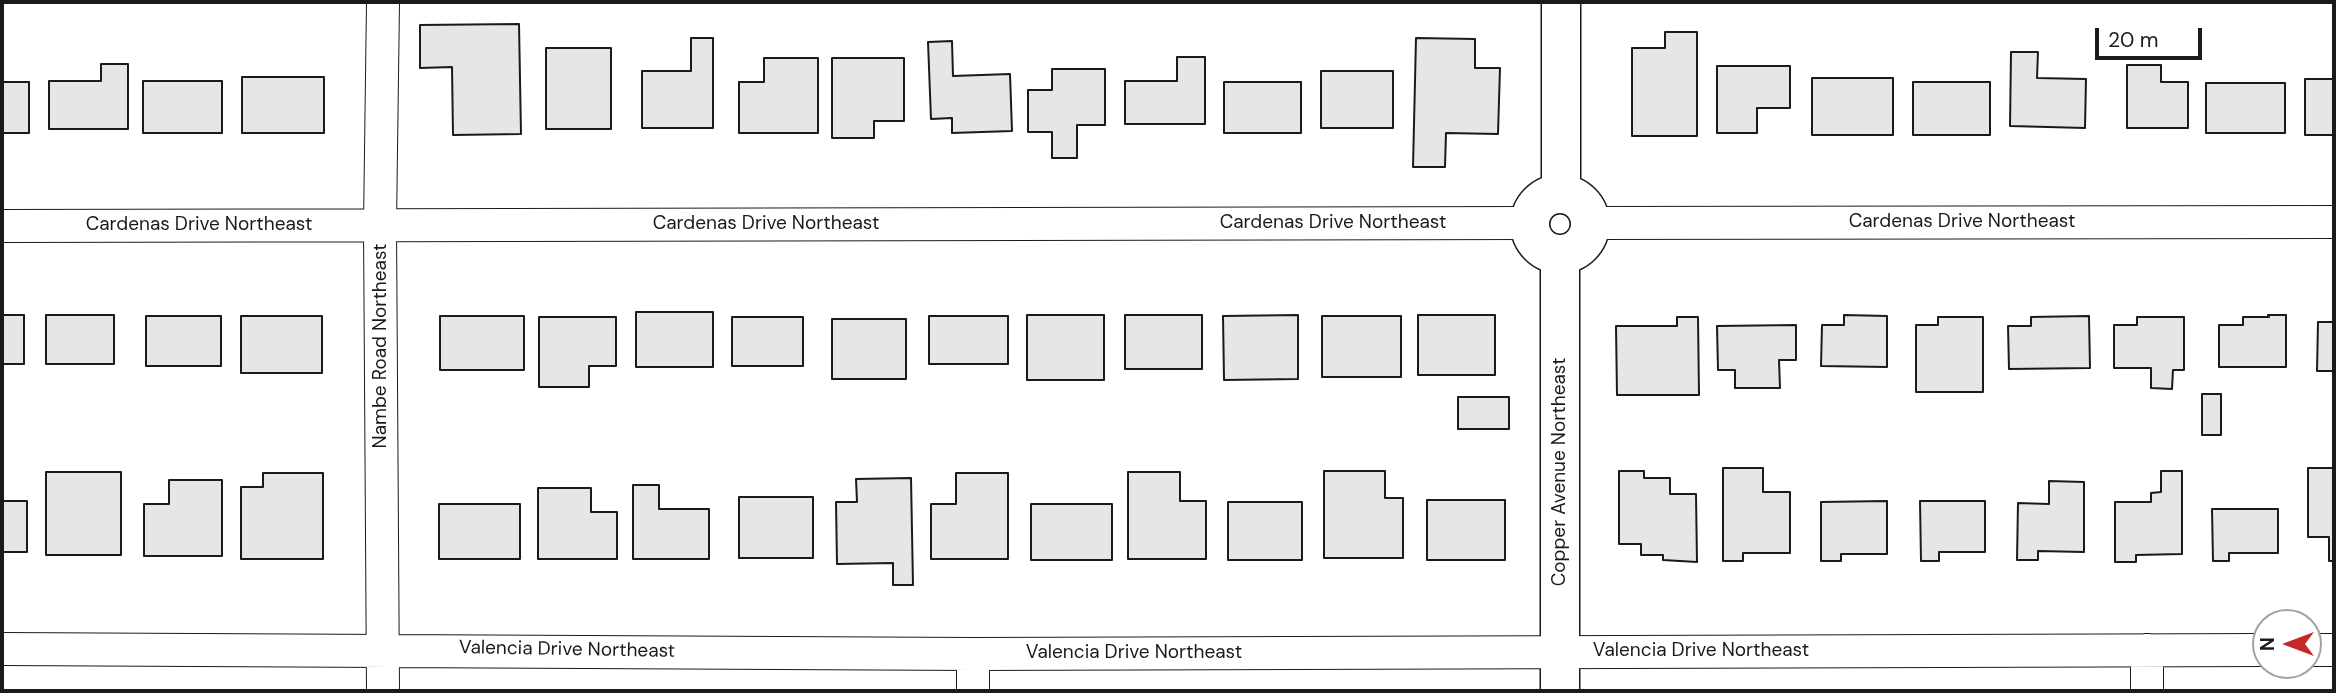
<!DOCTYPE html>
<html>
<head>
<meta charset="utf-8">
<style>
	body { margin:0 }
	#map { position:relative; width:2336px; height:693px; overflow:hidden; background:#fff; font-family:"DM Sans",sans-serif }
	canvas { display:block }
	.frame { position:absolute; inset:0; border:4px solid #1a1a1a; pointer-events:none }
	.north { position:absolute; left:2252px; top:609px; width:70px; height:70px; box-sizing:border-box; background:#fff; border:2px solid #a3a3a3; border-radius:50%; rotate:270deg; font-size:19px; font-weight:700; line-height:28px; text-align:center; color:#1a1a1a }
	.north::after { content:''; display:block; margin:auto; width:24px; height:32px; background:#c62828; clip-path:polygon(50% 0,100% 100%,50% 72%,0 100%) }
	.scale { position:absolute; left:2095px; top:28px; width:107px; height:32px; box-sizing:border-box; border:4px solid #1a1a1a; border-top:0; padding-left:9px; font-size:21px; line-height:24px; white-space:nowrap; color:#1a1a1a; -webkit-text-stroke:5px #fff; paint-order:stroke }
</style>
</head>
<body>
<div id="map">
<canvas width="2336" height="693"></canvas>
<div class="frame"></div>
<div class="north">N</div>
<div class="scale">20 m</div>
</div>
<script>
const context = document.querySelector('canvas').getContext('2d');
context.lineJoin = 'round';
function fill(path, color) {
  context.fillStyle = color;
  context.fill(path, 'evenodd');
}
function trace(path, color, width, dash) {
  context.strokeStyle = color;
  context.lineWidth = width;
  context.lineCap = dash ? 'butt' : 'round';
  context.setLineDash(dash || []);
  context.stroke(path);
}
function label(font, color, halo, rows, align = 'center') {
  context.font = font + ' "DM Sans",sans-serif';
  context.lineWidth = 5;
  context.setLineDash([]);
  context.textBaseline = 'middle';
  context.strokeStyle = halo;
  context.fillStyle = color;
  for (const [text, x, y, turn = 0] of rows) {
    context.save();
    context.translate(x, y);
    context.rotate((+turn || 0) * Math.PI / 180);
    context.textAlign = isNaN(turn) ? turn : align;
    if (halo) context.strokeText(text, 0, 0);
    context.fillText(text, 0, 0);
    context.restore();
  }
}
const building = new Path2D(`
	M 519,24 L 521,134 L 453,135 L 452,67 L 420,68 L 420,25 Z
	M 1665,32 L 1697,32 L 1697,136 L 1632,136 L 1632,48 L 1665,48 Z
	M 691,38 L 713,38 L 713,128 L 642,128 L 642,71 L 691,71 Z
	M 1416,38 L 1475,39 L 1475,68 L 1500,68 L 1498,134 L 1446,133 L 1445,167 L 1413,167 Z
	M 952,41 L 953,76 L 1010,74 L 1012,131 L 952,133 L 952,118 L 931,119 L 928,42 Z
	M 546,48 L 611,48 L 611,129 L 546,129 Z
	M 2011,52 L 2038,52 L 2037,78 L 2086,79 L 2085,128 L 2010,126 Z
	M 1177,57 L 1205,57 L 1205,124 L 1125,124 L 1125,81 L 1177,81 Z
	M 764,58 L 818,58 L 818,133 L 739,133 L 739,82 L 764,82 Z
	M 832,58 L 904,58 L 904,121 L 874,121 L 874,138 L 832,138 Z
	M 101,64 L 128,64 L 128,129 L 49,129 L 49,81 L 101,81 Z
	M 2127,65 L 2161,65 L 2161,82 L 2188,82 L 2188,128 L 2127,128 Z
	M 1717,66 L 1790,66 L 1790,108 L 1757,108 L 1757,133 L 1717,133 Z
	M 1052,69 L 1105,69 L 1105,125 L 1077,125 L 1077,158 L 1052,158 L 1052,132 L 1028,132 L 1028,90 L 1052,90 Z
	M 1321,71 L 1393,71 L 1393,128 L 1321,128 Z
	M 242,77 L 324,77 L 324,133 L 242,133 Z
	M 1812,78 L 1893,78 L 1893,135 L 1812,135 Z
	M 2305,79 L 2334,79 L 2334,135 L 2305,135 Z
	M 143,81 L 222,81 L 222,133 L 143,133 Z
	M 2,82 L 29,82 L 29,133 L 2,133 Z
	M 1224,82 L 1301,82 L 1301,133 L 1224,133 Z
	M 1913,82 L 1990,82 L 1990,135 L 1913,135 Z
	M 2206,83 L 2285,83 L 2285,133 L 2206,133 Z
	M 636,312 L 713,312 L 713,367 L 636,367 Z
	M 2,315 L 24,315 L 24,364 L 2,364 Z
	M 46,315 L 114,315 L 114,364 L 46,364 Z
	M 1027,315 L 1104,315 L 1104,380 L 1027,380 Z
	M 1125,315 L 1202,315 L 1202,369 L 1125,369 Z
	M 1298,315 L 1298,379 L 1224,380 L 1223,316 Z
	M 1418,315 L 1495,315 L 1495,375 L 1418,375 Z
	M 1844,315 L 1887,316 L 1887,367 L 1821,366 L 1822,325 L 1844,325 Z
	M 2268,315 L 2286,315 L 2286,367 L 2219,367 L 2219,325 L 2243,325 L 2243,317 L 2269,317 Z
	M 146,316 L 221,316 L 221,366 L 146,366 Z
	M 241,316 L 322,316 L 322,373 L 241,373 Z
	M 440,316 L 524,316 L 524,370 L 440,370 Z
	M 929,316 L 1008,316 L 1008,364 L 929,364 Z
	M 1322,316 L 1401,316 L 1401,377 L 1322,377 Z
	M 2089,316 L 2090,368 L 2009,369 L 2008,326 L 2031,326 L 2031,317 Z
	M 539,317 L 616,317 L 616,366 L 589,366 L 589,387 L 539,387 Z
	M 732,317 L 803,317 L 803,366 L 732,366 Z
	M 1677,317 L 1698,317 L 1699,395 L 1617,395 L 1616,326 L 1677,326 Z
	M 1938,317 L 1983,317 L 1983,392 L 1916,392 L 1916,325 L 1938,325 Z
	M 2137,317 L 2184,317 L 2184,370 L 2173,370 L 2172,389 L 2151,388 L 2151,368 L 2114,368 L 2114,325 L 2137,325 Z
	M 832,319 L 906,319 L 906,379 L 832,379 Z
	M 2318,322 L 2334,322 L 2334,371 L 2317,371 Z
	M 1796,325 L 1796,360 L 1779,360 L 1780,388 L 1735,388 L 1735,370 L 1718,370 L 1717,326 Z
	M 2202,394 L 2221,394 L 2221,435 L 2202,435 Z
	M 1458,397 L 1509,397 L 1509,429 L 1458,429 Z
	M 1723,468 L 1763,468 L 1763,492 L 1790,492 L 1790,553 L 1743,553 L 1743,561 L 1723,561 Z
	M 2308,468 L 2334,468 L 2334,561 L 2329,561 L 2329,537 L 2308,537 Z
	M 1324,471 L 1385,471 L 1385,498 L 1403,498 L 1403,558 L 1324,558 Z
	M 1619,471 L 1644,471 L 1644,478 L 1670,478 L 1670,494 L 1696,494 L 1697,562 L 1663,560 L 1663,555 L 1641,555 L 1641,544 L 1619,544 Z
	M 2161,471 L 2182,471 L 2182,554 L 2136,555 L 2136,562 L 2115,562 L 2115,502 L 2151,502 L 2151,493 L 2161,492 Z
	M 46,472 L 121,472 L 121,555 L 46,555 Z
	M 1128,472 L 1180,472 L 1180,501 L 1206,501 L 1206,559 L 1128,559 Z
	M 263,473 L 323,473 L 323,559 L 241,559 L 241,487 L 263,487 Z
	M 956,473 L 1008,473 L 1008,559 L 931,559 L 931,504 L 956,504 Z
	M 911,478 L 913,585 L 893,585 L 893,563 L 837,564 L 836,502 L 857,502 L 856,479 Z
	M 169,480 L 222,480 L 222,556 L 144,556 L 144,504 L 169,504 Z
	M 2049,481 L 2084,482 L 2084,552 L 2038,551 L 2038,560 L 2017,560 L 2018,503 L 2049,504 Z
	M 633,485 L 659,485 L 659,509 L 709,509 L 709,559 L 633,559 Z
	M 538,488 L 591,488 L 591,512 L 617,512 L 617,559 L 538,559 Z
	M 2,491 L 3,501 L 27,501 L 27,552 L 2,552 Z
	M 739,497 L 813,497 L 813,558 L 739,558 Z
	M 1427,500 L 1505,500 L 1505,560 L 1427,560 Z
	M 1887,501 L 1887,554 L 1841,554 L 1841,561 L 1821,561 L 1821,502 Z
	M 1920,501 L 1985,501 L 1985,552 L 1939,552 L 1939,561 L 1921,561 Z
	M 1228,502 L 1302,502 L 1302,560 L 1228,560 Z
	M 439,504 L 520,504 L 520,559 L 439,559 Z
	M 1031,504 L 1112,504 L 1112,560 L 1031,560 Z
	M 2212,509 L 2278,509 L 2278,553 L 2229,553 L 2229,561 L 2213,561 Z`);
const minor = new Path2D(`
	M 383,2 L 380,225 L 383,691
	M 1590,223 L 2334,222
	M 2,226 L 1530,223
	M 2,649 L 973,654 L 2266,650
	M 2147,650 L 2147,691
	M 2308,650 L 2334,650
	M 973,691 L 973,654`);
const tertiary = new Path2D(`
	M 1561,2 L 1561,193
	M1530 224a30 30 0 1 1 60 0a30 30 0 1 1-60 0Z
	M 1560,691 L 1560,254`);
const streetNames = [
	["Cardenas Drive Northeast",1962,222],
	["Cardenas Drive Northeast",1333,223],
	["Cardenas Drive Northeast",766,224],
	["Cardenas Drive Northeast",199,225],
	["Nambe Road Northeast",381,346,-90],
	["Copper Avenue Northeast",1560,472,-90],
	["Valencia Drive Northeast",567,650,1],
	["Valencia Drive Northeast",1701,651],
	["Valencia Drive Northeast",1134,653]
];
fill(building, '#e6e6e6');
trace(building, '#1a1a1a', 2);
trace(minor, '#1a1a1a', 34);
trace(tertiary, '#1a1a1a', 41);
trace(minor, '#fff', 32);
trace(tertiary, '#fff', 38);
label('19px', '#1a1a1a', '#fff', streetNames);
</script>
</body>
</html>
